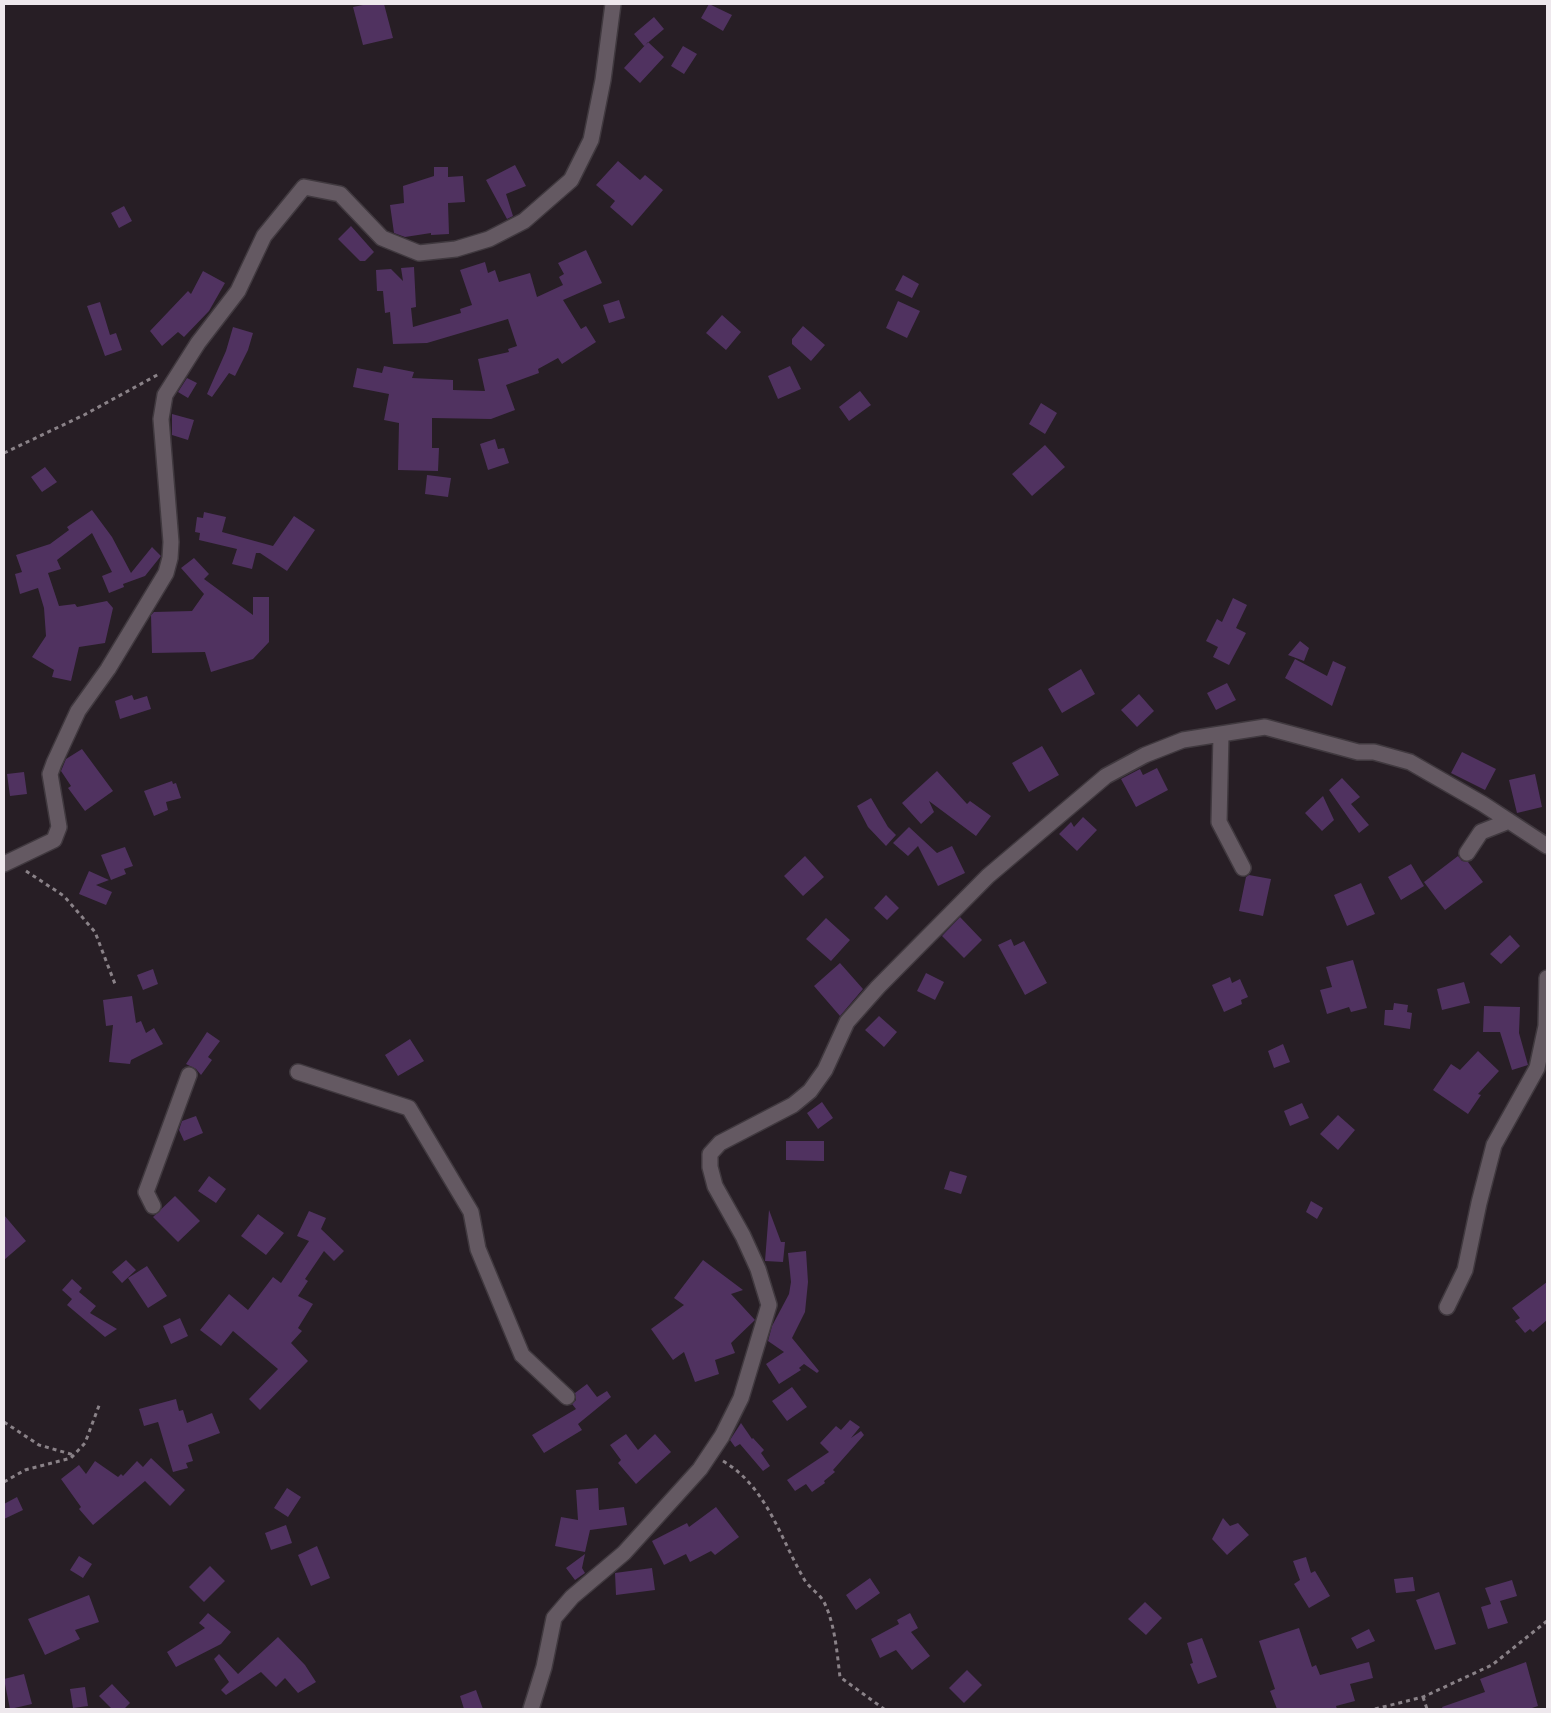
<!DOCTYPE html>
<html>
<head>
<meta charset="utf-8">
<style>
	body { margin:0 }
	#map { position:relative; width:1551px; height:1713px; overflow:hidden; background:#271e25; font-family:"Source Serif 4",serif }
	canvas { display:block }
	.frame { position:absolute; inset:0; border:5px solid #eee8ed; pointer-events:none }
</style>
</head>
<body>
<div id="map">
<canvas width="1551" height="1713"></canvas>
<div class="frame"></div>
</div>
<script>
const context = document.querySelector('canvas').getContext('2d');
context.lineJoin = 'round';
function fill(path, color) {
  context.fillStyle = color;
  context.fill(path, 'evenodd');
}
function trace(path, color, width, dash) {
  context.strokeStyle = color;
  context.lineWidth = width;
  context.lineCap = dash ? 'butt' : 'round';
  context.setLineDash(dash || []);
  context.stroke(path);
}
const building = new Path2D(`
	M 368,4 L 384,4 L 393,38 L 363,45 L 353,7 Z
	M 709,4 L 732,15 L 723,31 L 701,18 Z
	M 654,17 L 664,29 L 644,46 L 634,34 Z
	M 648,42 L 664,57 L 640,83 L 624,68 Z
	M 683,46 L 697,54 L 684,74 L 671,66 Z
	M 618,161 L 640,180 L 645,175 L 663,190 L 632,226 L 610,207 L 615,201 L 596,185 Z
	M 515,165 L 526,186 L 506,194 L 513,216 L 507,219 L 486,180 Z
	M 434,167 L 448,167 L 448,177 L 463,176 L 465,202 L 448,203 L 449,234 L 431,235 L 431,233 L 405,237 L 394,233 L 390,205 L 404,203 L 403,186 L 434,176 Z
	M 124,206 L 132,221 L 119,228 L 111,213 Z
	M 351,226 L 374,252 L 365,261 L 360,261 L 338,239 Z
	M 586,250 L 602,283 L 563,300 L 581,329 L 586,326 L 596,342 L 562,364 L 558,358 L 538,369 L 539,373 L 506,385 L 515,410 L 491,419 L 432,418 L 432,448 L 439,448 L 438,471 L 398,470 L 399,423 L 384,420 L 389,394 L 353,387 L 357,368 L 382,373 L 384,366 L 414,372 L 412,378 L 453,380 L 453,390 L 485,391 L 478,359 L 509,352 L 508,349 L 517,346 L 508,319 L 427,343 L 393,344 L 390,312 L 385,313 L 383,291 L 377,291 L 376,270 L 391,269 L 403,281 L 401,268 L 414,267 L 416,307 L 411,308 L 413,327 L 461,313 L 460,309 L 472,305 L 460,270 L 485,262 L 488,273 L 495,270 L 499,282 L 530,273 L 537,297 L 563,285 L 559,277 L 564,274 L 558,263 Z
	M 203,271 L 225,283 L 209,311 L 184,337 L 178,332 L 162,346 L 150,331 L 188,291 L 191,294 Z
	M 903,275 L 919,284 L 912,298 L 895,290 Z
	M 619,300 L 625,318 L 609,323 L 603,305 Z
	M 898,301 L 920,311 L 907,338 L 886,328 Z
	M 100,302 L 110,335 L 116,333 L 122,350 L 105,356 L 87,306 Z
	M 722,315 L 741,332 L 726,350 L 706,333 Z
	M 803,326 L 825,345 L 811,361 L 792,344 L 792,339 Z
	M 233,327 L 253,333 L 248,350 L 235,376 L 229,373 L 212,397 L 207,394 L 226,351 Z
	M 790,366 L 801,389 L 778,399 L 768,376 Z
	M 187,378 L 197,383 L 188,398 L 178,392 Z
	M 860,391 L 871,405 L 849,421 L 839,407 Z
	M 1041,403 L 1057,413 L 1045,434 L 1029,424 Z
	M 172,414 L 194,420 L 188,440 L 172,435 Z
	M 495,439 L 498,449 L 504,448 L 509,463 L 488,470 L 480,444 Z
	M 1045,445 L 1065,467 L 1032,496 L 1012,474 Z
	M 45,467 L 57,482 L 42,492 L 31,477 Z
	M 427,475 L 451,478 L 448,497 L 425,494 Z
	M 92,510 L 112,537 L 131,573 L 152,547 L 161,556 L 145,576 L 123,584 L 124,587 L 109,593 L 102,576 L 112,572 L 92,533 L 57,560 L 61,569 L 48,573 L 59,606 L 75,604 L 77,607 L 107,601 L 113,608 L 105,643 L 79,647 L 71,681 L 52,677 L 54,670 L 32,657 L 46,636 L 44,608 L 38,588 L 20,594 L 15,574 L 22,572 L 16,555 L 50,544 L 69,530 L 67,527 Z
	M 204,512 L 226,517 L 222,532 L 273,546 L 294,516 L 315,530 L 287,571 L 260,553 L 256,553 L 252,569 L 232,564 L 237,549 L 199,540 L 200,533 L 195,532 L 197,517 L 203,518 Z
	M 194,558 L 209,574 L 204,579 L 253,615 L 253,597 L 269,597 L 269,642 L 253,659 L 211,672 L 205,652 L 152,653 L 151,615 L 154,612 L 192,611 L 204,594 L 181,568 Z
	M 1233,598 L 1247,605 L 1236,628 L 1246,633 L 1229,665 L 1213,657 L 1218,647 L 1206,641 L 1217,619 L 1222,622 Z
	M 1300,641 L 1309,648 L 1304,661 L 1288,655 Z
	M 1295,659 L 1327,676 L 1333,661 L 1346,667 L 1332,706 L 1285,678 Z
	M 1081,669 L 1095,694 L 1062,713 L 1048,689 Z
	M 1227,683 L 1236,700 L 1216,710 L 1207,693 Z
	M 1139,694 L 1154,711 L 1137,727 L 1121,710 Z
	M 132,695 L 134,700 L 147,696 L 151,709 L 120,719 L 115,701 Z
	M 1042,746 L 1059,775 L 1029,792 L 1012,763 Z
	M 82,749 L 113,791 L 85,811 L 68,788 L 71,786 L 61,771 L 66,759 Z
	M 1462,752 L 1496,769 L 1485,790 L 1451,773 Z
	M 1157,768 L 1168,790 L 1136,807 L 1121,779 L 1140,769 L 1143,775 Z
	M 937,771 L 967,804 L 970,801 L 991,816 L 976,836 L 929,801 L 934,812 L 921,824 L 902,803 Z
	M 24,772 L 27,794 L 10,796 L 7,774 Z
	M 1535,774 L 1542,807 L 1517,813 L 1509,780 Z
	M 1342,778 L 1360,797 L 1351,804 L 1369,825 L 1359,833 L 1329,790 Z
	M 172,781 L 173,784 L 176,783 L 181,798 L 166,802 L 168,810 L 154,816 L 144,791 Z
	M 1323,796 L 1334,820 L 1322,831 L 1305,813 Z
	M 871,798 L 888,827 L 896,835 L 886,846 L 868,827 L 857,806 Z
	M 1083,817 L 1097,830 L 1077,851 L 1059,834 L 1071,822 L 1074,827 Z
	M 909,827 L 937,853 L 952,846 L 965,873 L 938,886 L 918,846 L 908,856 L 893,843 Z
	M 125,847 L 133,866 L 124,869 L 126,874 L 111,880 L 101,855 Z
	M 805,856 L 824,877 L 803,896 L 784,876 Z
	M 1458,856 L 1462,861 L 1468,862 L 1483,882 L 1445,910 L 1424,882 Z
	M 1411,864 L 1424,886 L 1401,900 L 1388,877 Z
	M 89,871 L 109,880 L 96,885 L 112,892 L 106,905 L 79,894 Z
	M 1249,875 L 1271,879 L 1263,916 L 1239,911 L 1246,877 Z
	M 1361,883 L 1375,914 L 1347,926 L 1334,895 Z
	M 886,895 L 899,908 L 887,920 L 874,908 Z
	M 960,917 L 982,940 L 964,958 L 942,936 Z
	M 826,918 L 850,940 L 831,961 L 806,939 Z
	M 1510,935 L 1520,946 L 1501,964 L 1490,954 Z
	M 1011,939 L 1014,946 L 1024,941 L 1047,983 L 1025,995 L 998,945 Z
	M 1353,960 L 1367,1008 L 1351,1012 L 1349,1007 L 1327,1014 L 1320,990 L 1332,987 L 1326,967 Z
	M 840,963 L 863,989 L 840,1016 L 814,986 Z
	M 153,969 L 158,984 L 143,990 L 137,975 Z
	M 926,973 L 944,982 L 935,1000 L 917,991 Z
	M 1230,977 L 1232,983 L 1240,979 L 1248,997 L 1241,1000 L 1242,1004 L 1224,1012 L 1212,985 Z
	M 1464,982 L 1470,1003 L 1442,1010 L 1437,989 Z
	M 132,996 L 136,1023 L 141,1021 L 146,1033 L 154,1028 L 163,1044 L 131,1060 L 130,1064 L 109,1062 L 113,1025 L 106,1026 L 103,1000 Z
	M 1394,1003 L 1408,1005 L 1407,1012 L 1412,1013 L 1410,1029 L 1384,1025 L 1385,1010 L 1393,1010 Z
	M 1484,1006 L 1520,1007 L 1519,1033 L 1528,1065 L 1512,1070 L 1500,1032 L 1483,1032 Z
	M 879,1016 L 897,1032 L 884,1047 L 865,1030 Z
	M 207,1032 L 220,1041 L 208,1057 L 212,1060 L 201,1075 L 196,1069 L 186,1064 Z
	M 410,1039 L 424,1061 L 398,1076 L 385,1055 Z
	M 1283,1044 L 1290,1062 L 1274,1068 L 1268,1051 Z
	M 1478,1051 L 1499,1071 L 1478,1094 L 1481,1095 L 1468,1114 L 1433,1090 L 1451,1064 L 1460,1070 Z
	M 822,1102 L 833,1118 L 818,1129 L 807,1113 Z
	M 1302,1103 L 1309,1118 L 1290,1126 L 1284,1111 Z
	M 1338,1115 L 1355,1130 L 1338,1150 L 1320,1134 Z
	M 196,1116 L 203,1133 L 184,1141 L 179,1130 L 182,1121 Z
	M 786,1141 L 824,1141 L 824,1161 L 786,1160 Z
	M 950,1171 L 967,1176 L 961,1194 L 944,1189 Z
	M 209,1176 L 226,1189 L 216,1203 L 198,1191 Z
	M 175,1196 L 200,1221 L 178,1242 L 153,1217 Z
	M 1311,1201 L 1323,1208 L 1317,1219 L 1306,1212 Z
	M 769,1210 L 781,1242 L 785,1242 L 783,1262 L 765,1261 Z
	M 309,1211 L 326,1218 L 321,1229 L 344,1251 L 334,1261 L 324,1251 L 305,1279 L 308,1281 L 298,1296 L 313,1304 L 298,1328 L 302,1331 L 291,1343 L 308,1361 L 260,1410 L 249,1399 L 278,1369 L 233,1331 L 221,1346 L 200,1330 L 229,1294 L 248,1310 L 273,1277 L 281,1283 L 309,1241 L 297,1236 Z
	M 258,1214 L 284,1233 L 266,1255 L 241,1236 Z
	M 4,1215 L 26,1241 L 4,1260 Z
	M 806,1251 L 808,1282 L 805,1312 L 792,1338 L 819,1371 L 817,1373 L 804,1364 L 799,1368 L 801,1370 L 779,1384 L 766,1364 L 784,1352 L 768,1341 L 772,1326 L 789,1294 L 791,1282 L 788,1253 Z
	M 126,1260 L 136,1270 L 122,1283 L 112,1272 Z
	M 703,1260 L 743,1290 L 731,1294 L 755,1320 L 731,1343 L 735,1353 L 715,1360 L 719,1374 L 695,1382 L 684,1352 L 673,1360 L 651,1329 L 684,1305 L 674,1298 Z
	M 147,1266 L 167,1296 L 148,1308 L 128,1278 Z
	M 72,1279 L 82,1288 L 79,1292 L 96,1306 L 90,1313 L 117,1329 L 105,1337 L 67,1305 L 72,1299 L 62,1290 Z
	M 1547,1282 L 1547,1320 L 1533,1332 L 1530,1329 L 1525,1333 L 1515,1321 L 1520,1318 L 1512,1308 Z
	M 180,1318 L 188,1336 L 171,1344 L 163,1326 Z
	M 587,1384 L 597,1397 L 607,1391 L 611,1397 L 578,1424 L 582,1430 L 544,1453 L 532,1435 L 576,1409 L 572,1404 L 576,1400 L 575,1393 Z
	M 792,1387 L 807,1407 L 787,1421 L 772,1401 Z
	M 176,1399 L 179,1411 L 183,1410 L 187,1423 L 212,1413 L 220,1433 L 188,1445 L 193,1461 L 186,1463 L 188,1468 L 173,1472 L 158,1422 L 144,1426 L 139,1409 Z
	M 850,1420 L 860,1427 L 851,1438 L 861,1431 L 864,1435 L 833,1470 L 835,1472 L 824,1481 L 825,1483 L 812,1492 L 806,1484 L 795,1491 L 787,1480 L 829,1452 L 820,1443 L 836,1426 L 841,1430 Z
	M 741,1423 L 752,1439 L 753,1438 L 764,1450 L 761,1453 L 770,1466 L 763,1471 L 740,1444 L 735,1447 L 730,1440 Z
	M 626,1434 L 638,1450 L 655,1434 L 671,1452 L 636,1484 L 618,1463 L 621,1460 L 610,1445 Z
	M 151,1458 L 185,1490 L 170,1506 L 145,1481 L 93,1525 L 79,1509 L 81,1507 L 61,1479 L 79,1465 L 86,1474 L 95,1461 L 118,1477 L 121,1474 L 123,1476 L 137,1461 L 143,1467 Z
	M 287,1488 L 301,1497 L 288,1517 L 274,1508 Z
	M 598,1488 L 599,1510 L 624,1507 L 627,1525 L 590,1530 L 585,1552 L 555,1546 L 561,1517 L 578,1520 L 576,1490 Z
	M 17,1497 L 23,1510 L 4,1519 L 4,1504 Z
	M 716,1507 L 739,1537 L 715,1555 L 711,1551 L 690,1562 L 686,1554 L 664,1565 L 652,1541 L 687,1523 L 689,1527 Z
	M 1223,1518 L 1230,1526 L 1238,1523 L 1249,1535 L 1227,1555 L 1212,1539 Z
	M 286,1525 L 292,1543 L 271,1550 L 265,1533 Z
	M 317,1546 L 330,1578 L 311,1586 L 298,1555 Z
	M 585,1554 L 582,1568 L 585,1573 L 575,1580 L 566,1568 Z
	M 79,1556 L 92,1564 L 83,1578 L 70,1570 Z
	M 1306,1557 L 1311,1573 L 1315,1571 L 1330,1596 L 1309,1608 L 1294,1584 L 1300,1580 L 1293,1561 Z
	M 210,1566 L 225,1581 L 204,1602 L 189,1587 Z
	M 652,1568 L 655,1590 L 616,1595 L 615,1573 Z
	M 1413,1577 L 1415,1591 L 1396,1593 L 1394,1579 Z
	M 870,1578 L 880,1593 L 856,1610 L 846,1595 Z
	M 1512,1580 L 1517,1596 L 1500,1601 L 1508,1623 L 1488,1629 L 1481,1607 L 1491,1604 L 1485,1588 Z
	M 1439,1592 L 1456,1644 L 1435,1650 L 1416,1600 Z
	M 89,1595 L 99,1622 L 75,1630 L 80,1639 L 45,1655 L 28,1619 Z
	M 1145,1602 L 1162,1618 L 1146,1635 L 1128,1619 Z
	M 208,1613 L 231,1632 L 221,1644 L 176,1667 L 167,1652 L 205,1628 L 199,1623 Z
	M 910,1613 L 918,1628 L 911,1632 L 930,1656 L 912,1670 L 896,1650 L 880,1658 L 871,1639 L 899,1624 L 897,1620 Z
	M 1299,1628 L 1312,1667 L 1316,1665 L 1320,1675 L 1369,1662 L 1373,1678 L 1350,1684 L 1355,1701 L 1336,1706 L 1337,1709 L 1277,1709 L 1270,1691 L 1275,1689 L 1259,1641 Z
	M 1369,1629 L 1375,1641 L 1357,1649 L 1351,1638 Z
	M 278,1637 L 305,1665 L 316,1682 L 298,1693 L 285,1678 L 276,1687 L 261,1672 L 226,1695 L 221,1690 L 229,1682 L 214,1659 L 219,1654 L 238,1674 Z
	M 1202,1638 L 1217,1677 L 1198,1684 L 1190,1664 L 1193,1663 L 1187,1643 Z
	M 1526,1662 L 1538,1706 L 1529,1709 L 1443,1709 L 1442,1707 L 1485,1692 L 1480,1679 Z
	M 967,1670 L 982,1685 L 964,1703 L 949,1688 Z
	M 24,1674 L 32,1704 L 10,1709 L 4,1679 Z
	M 112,1684 L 130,1703 L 124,1709 L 112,1709 L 99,1696 Z
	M 85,1687 L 88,1706 L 73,1708 L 70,1689 Z
	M 476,1690 L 483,1709 L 464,1709 L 460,1696 Z`);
const path = new Path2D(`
	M 4,453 L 84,415 L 159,374
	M 26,871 L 64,896 L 95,932 L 115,984
	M 4,1422 L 39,1445 L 74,1455
	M 723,1461 C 767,1487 780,1538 804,1579 C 809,1588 819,1593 824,1602 C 835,1624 837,1653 840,1677 L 884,1709
	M 4,1482 L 25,1470 L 71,1458 L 85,1443 L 100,1403
	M 1423,1697 L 1427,1709
	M 1375,1709 L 1423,1697 L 1492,1665 L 1547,1621`);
const street = new Path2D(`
	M 1221,735 L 1219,822 L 1243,868
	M 1467,853 L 1481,832 L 1509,821
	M 4,864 L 54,840 L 59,827 L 50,774 L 54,763 L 78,711 L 108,669 L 166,573 L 170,558 L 171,542 L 161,419 L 165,395 L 198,343 L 238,291 L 264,236 L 304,187 L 340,194 L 382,238 L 419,253 L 456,249 L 489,239 L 524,221 L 571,180 L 591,140 L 603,80 L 613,4
	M 298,1072 L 409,1108 L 471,1212 L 478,1249 L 522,1355 L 567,1397
	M 153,1206 L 146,1192 L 189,1075
	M 1447,1307 L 1465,1270 L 1479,1203 L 1494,1145 L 1537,1068 L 1546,1026 L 1547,978
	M 531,1709 L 544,1667 L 554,1618 L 572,1597 L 624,1553 L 700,1469 L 722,1436 L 741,1398 L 769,1305 L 758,1269 L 743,1236 L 715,1186 L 710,1167 L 710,1154 L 720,1143 L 793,1105 L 810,1091 L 825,1070 L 847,1022 L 878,987 L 988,876 L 1106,776 L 1145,755 L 1183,740 L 1265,727 L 1358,752 L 1374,752 L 1410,762 L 1483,804 L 1547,846`);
fill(building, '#503260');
trace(street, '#40393f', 18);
trace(path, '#8a8288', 3, [4, 4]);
trace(street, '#645962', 15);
</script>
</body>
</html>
